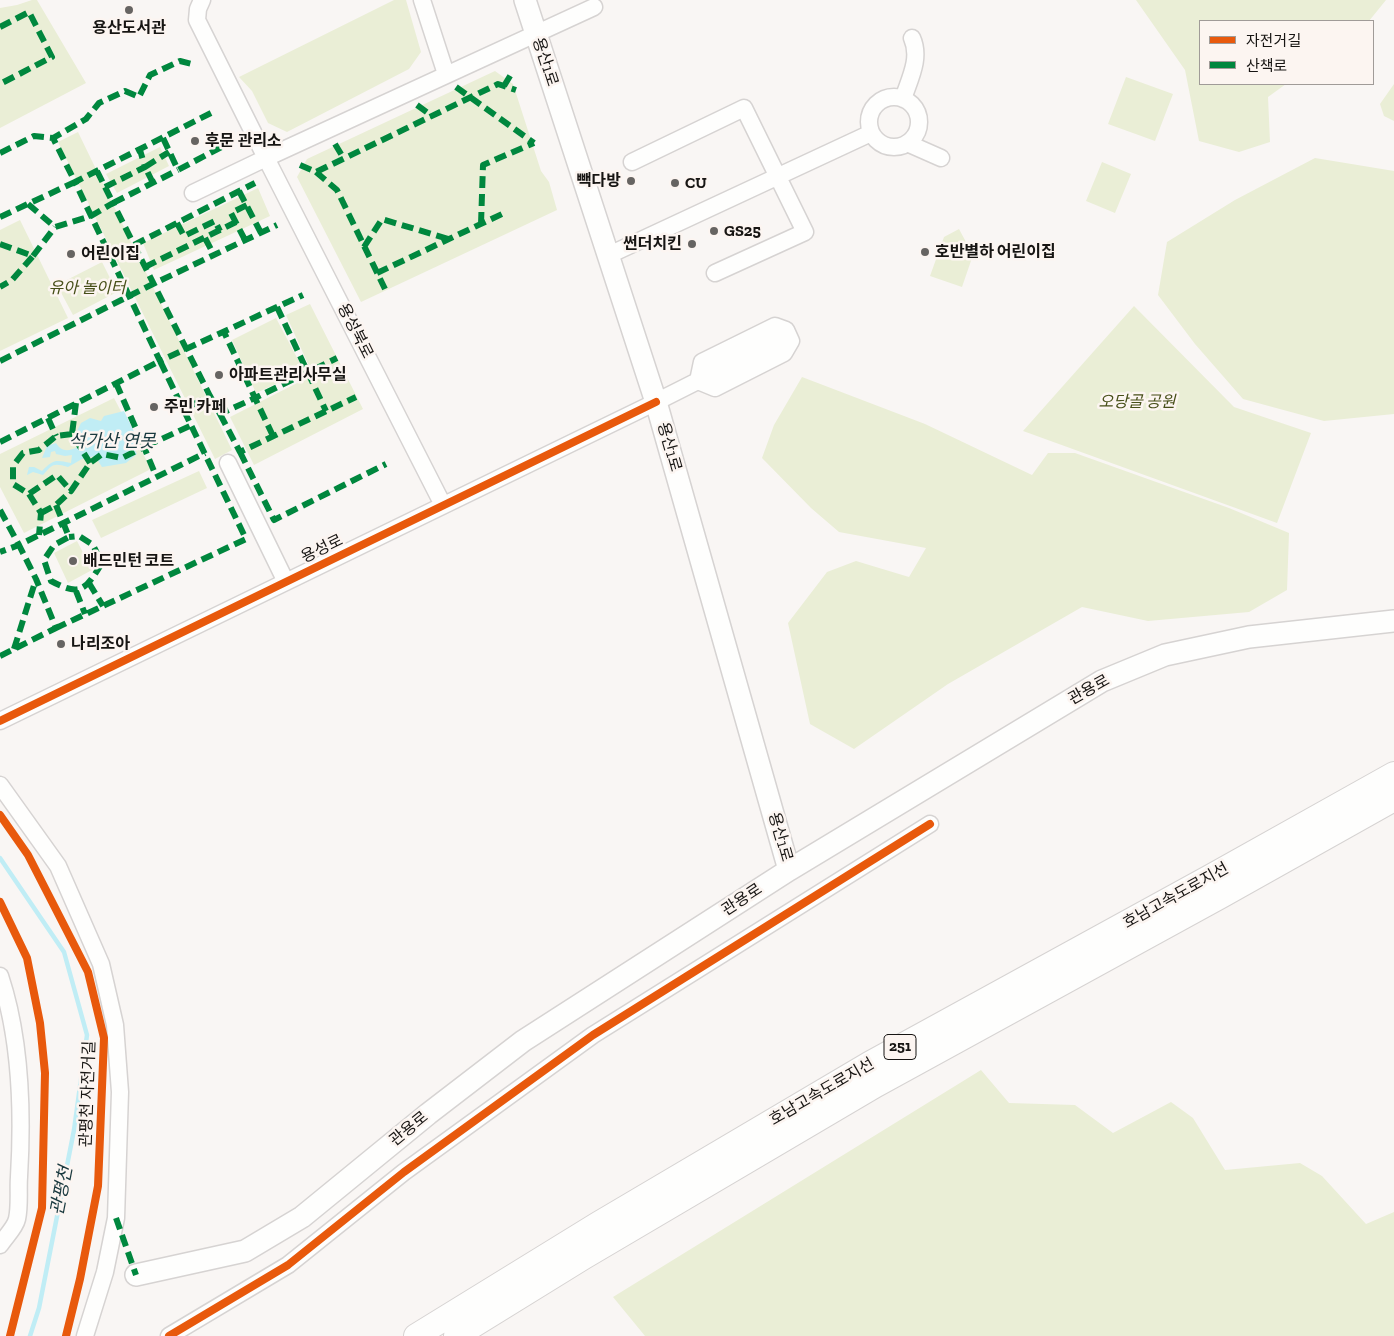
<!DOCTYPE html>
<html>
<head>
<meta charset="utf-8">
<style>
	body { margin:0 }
	#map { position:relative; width:1394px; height:1336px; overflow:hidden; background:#f9f6f4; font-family:"Zilla Slab","Noto Sans KR",serif }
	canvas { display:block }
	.legend { position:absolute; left:1199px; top:20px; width:175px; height:65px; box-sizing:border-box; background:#fcf5f1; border:1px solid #a09b98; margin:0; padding:6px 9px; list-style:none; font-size:15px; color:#171513 }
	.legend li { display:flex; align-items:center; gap:10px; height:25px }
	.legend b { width:25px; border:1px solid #a09b98 }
</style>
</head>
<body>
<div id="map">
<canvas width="1394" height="1336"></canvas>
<ul class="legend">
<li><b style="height:6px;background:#e8590c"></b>자전거길</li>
<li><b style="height:6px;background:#00873e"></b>산책로</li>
</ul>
</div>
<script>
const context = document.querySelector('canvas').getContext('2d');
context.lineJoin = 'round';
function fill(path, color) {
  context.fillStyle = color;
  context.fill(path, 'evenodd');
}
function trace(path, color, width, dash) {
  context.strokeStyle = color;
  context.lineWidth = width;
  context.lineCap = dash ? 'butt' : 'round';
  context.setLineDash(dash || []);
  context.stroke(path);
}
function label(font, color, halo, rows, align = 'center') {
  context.font = font + ' "Zilla Slab","Noto Sans KR",serif';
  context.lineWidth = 5;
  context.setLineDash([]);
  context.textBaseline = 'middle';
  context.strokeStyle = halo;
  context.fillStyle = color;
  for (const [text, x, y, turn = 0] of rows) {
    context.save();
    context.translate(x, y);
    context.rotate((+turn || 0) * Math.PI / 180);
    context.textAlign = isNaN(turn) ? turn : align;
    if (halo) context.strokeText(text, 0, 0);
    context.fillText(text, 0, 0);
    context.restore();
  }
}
const green = new Path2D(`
	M 32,0 L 37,0 L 86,83 L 0,128 L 0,8 L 17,5 Z
	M 394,0 L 406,0 L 421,52 L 409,69 L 287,132 L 268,123 L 252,91 L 239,77 Z
	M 1136,0 L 1386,0 L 1369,21 L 1200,21 L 1200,84 L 1286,84 L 1268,97 L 1270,142 L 1239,152 L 1199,141 L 1185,70 Z
	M 495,71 L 513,84 L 541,171 L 549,182 L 557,210 L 361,302 L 297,177 L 307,159 Z
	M 1126,77 L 1173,94 L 1155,141 L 1108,124 Z
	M 1394,84 L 1394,121 L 1384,116 L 1380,104 Z
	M 78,132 L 232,450 L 215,459 L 58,142 Z
	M 160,147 L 169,166 L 117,193 L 106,174 Z
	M 1315,158 L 1394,171 L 1394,414 L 1324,421 L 1243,399 L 1195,344 L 1158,295 L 1167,242 L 1235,200 Z
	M 1102,162 L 1131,174 L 1115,213 L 1086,201 Z
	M 258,188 L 270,216 L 154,270 L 143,243 Z
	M 20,220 L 68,318 L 0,351 L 0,230 Z
	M 959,229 L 973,255 L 962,287 L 930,276 L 944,237 Z
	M 102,262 L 117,292 L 73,315 L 57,285 Z
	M 310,304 L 363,409 L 254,465 L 230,417 L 313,375 L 286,315 Z
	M 1134,306 L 1234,407 L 1311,433 L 1277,523 L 1023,431 Z
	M 276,318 L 304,371 L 256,393 L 232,340 Z
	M 802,377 L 925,424 L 1032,475 L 1048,453 L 1075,453 L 1229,508 L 1289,533 L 1287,590 L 1249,612 L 1148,621 L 1082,607 L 948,684 L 854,749 L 810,724 L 788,623 L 827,572 L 856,561 L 909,577 L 926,548 L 839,532 L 811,508 L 762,458 L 774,425 Z
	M 114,398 L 151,469 L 24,533 L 0,487 L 0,454 Z
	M 199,471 L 207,488 L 101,538 L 92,520 Z
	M 77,541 L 92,570 L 68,583 L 54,553 Z
	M 981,1070 L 1009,1103 L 1075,1105 L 1113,1133 L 1171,1102 L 1193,1118 L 1225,1170 L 1300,1163 L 1322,1176 L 1366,1224 L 1394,1212 L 1394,1336 L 645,1336 L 613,1297 Z`);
const water = new Path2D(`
	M 124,411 L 138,440 L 134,448 L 137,454 L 126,463 L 102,467 L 95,456 L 82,459 L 68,467 C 53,463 53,464 43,475 L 33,472 L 27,475 L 29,467 L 34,467 L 42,471 C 54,459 55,460 71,463 L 72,455 L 65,456 L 56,454 L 55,451 L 51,452 L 50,457 L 42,458 L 47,446 L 56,443 C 64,457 77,447 88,442 L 86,438 L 83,440 L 77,431 L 81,423 L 90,418 L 101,421 L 104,416 Z`);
const stream = new Path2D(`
	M 0,858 L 64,952 L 87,1035 L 74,1130 L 39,1308 L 30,1336`);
const minor = new Path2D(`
	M 422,0 L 446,74
	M869 122a25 25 0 1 1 50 0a25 25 0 1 1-50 0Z
	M 903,99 C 910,78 921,58 912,38
	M 907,143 L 941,158
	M 632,162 L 744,108 L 805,232 L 715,273
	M 193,193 L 266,158 L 197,20 L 198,9 L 202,0
	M 609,255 L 871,133
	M 775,326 L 786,330 L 791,341 L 784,353 L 715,388 L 698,381 L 702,362 Z
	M 228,463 L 286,582
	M 443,505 L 266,158 L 594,7
	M 0,721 L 656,402 L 775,342
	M 0,785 L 58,866 L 101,964 L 115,1025 L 120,1092 L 116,1218 L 105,1272 L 85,1336
	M 0,976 C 21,1039 23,1110 19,1177 C 18,1190 20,1206 17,1219 C 15,1228 5,1237 0,1245
	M 169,1336 L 288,1265 L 404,1172 L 593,1035 L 930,824`);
const major = new Path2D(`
	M 525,0 L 656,402 L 789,870
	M 136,1275 L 245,1251 L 302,1217 L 428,1114 L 523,1041 L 789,870 L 1102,681 L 1165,655 L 1249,637 L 1394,621`);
const highway = new Path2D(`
	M 416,1336 L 598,1224 L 869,1064 L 1210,877 L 1394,774
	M 456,1336 L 584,1257 L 876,1085 L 1221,896 L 1394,799`);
const quiet = new Path2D(`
	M 0,27 L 29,12 L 52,57 L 0,84
	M 504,86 L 513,71
	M 456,87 L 534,143
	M 417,105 L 432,116
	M 211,113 L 75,182 L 160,361 L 303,295
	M 163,138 L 178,170 L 229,143
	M 335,144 L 344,159
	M 0,153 L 34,136 L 53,138 L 86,119 L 99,103 L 125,91 L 139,97 L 150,75 L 180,61 L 196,65
	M 300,165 L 316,172 L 498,84 L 516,90
	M 97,171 L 113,203 L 178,170
	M 316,172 L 337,190 L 385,289
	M 153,183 L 145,167 L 169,152
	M 105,187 L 145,167 L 140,150
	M 239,191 L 261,233
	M 28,204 L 55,227 L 91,216 L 113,203 L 210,396 L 184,409
	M 0,217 L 75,182 L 53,138
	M 177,223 L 184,236 L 215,221 L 220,231
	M 481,224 L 483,165 L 534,143
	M 205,238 L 214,255
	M 245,240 L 231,213 L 247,205
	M 0,244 L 33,256 L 12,280 L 0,287
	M 134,245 L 255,183
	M 364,247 L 382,219 L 448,239
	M 33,256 L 55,227
	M 145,267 L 236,222
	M 377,273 L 502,214
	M 277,307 L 326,411
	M 0,361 L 153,284 L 277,225
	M 116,383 L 144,447 L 192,425
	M 210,396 L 220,414 L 255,398 L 224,332
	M 76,403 L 72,434 L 90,463
	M 220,414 L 240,452 L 356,397
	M 48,418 L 56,436
	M 72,434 L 56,436 L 39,450 L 23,453 L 13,466 L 13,484 L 29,494 L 57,475 L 71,491 L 90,463 L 102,454 L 122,458 L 144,447 L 156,476
	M 273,436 L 255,398 L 337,358
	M 0,442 L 160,361 L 246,539 L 56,628
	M 240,452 L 274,520 L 386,464
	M 29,494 L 41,513 L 39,535
	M 56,505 L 69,537 L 54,545 L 44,560 L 51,581 C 81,597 85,590 102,563 L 93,545 L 79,536 L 69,537
	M 0,510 L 19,545 L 0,552
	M 41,513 L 56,505 L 71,491
	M 89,583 L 103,606
	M 76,591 L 85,614
	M 14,649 L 36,579
	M 0,656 L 56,628 L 36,579 L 19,545 L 205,453
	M 116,1218 L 136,1275`);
const cycleway = new Path2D(`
	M 0,721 L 656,402
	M 0,815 L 28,855 L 88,972 L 104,1038 L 98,1186 L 80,1279 L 66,1336
	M 0,902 L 27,958 L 40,1023 L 45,1073 L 42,1208 L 10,1336
	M 169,1336 L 288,1265 L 404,1172 L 593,1035 L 930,824`);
const markers = [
	[129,10,5,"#666462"],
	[195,141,5,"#666462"],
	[631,181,5,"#666462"],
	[675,183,5,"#666462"],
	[714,231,5,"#666462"],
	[692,244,5,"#666462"],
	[925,252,5,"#666462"],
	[71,254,5,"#666462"],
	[219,375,5,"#666462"],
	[154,407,5,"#666462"],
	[73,561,5,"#666462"],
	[61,644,5,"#666462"]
];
const shields = [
	[900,1047,32]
];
const shieldNames = [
	["251",900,1047]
];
const poiNames = [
	["용산도서관",129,28,"center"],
	["후문 관리소",205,141],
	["빽다방",621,181,"right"],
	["CU",685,183],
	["GS25",724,231],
	["썬더치킨",682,244,"right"],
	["호반별하 어린이집",935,252],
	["어린이집",81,254],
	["아파트관리사무실",229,375],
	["주민 카페",164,407],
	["배드민턴 코트",83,561],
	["나리조아",71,644]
];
const streetNames = [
	["용산1로",545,62,72],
	["용성북로",355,331,63],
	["용산1로",669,447,74],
	["용성로",322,549,-26],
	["관용로",1089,690,-29],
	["용산1로",780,837,74],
	["호남고속도로지선",1176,896,-29],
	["관용로",742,900,-33],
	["호남고속도로지선",822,1092,-30],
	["관평천 자전거길",88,1094,-88],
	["관용로",409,1129,-39]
];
const parkNames = [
	["유아 놀이터",87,288],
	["오당골 공원",1137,402]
];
const waterNames = [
	["석가산 연못",112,442],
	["관평천",62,1191,-79]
];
fill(green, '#eaeed6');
fill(water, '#c0edf5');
trace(stream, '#c0edf5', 4.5);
trace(minor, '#d6d3d2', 19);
trace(major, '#d6d3d2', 24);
trace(highway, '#d6d3d2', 26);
trace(minor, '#fefefd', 16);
trace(major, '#fefefd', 21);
trace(highway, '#fefefd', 24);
trace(quiet, '#00873e', 6, [12, 6]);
trace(cycleway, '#e8590c', 8);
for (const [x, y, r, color] of markers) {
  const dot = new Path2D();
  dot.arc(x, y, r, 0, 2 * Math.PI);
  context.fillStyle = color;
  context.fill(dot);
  trace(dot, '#fcf5f1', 2);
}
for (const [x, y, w] of shields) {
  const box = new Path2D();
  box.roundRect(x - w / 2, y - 12.5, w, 25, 4);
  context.fillStyle = '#fcf5f1';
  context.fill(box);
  trace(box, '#171513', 1);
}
label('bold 15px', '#171513', null, shieldNames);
label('bold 16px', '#171513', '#fcf5f1', poiNames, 'left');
label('16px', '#171513', '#fcf5f1', streetNames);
label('italic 16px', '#474f19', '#fcf5f1', parkNames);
label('italic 18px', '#19393f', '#fcf5f1', waterNames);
</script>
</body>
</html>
